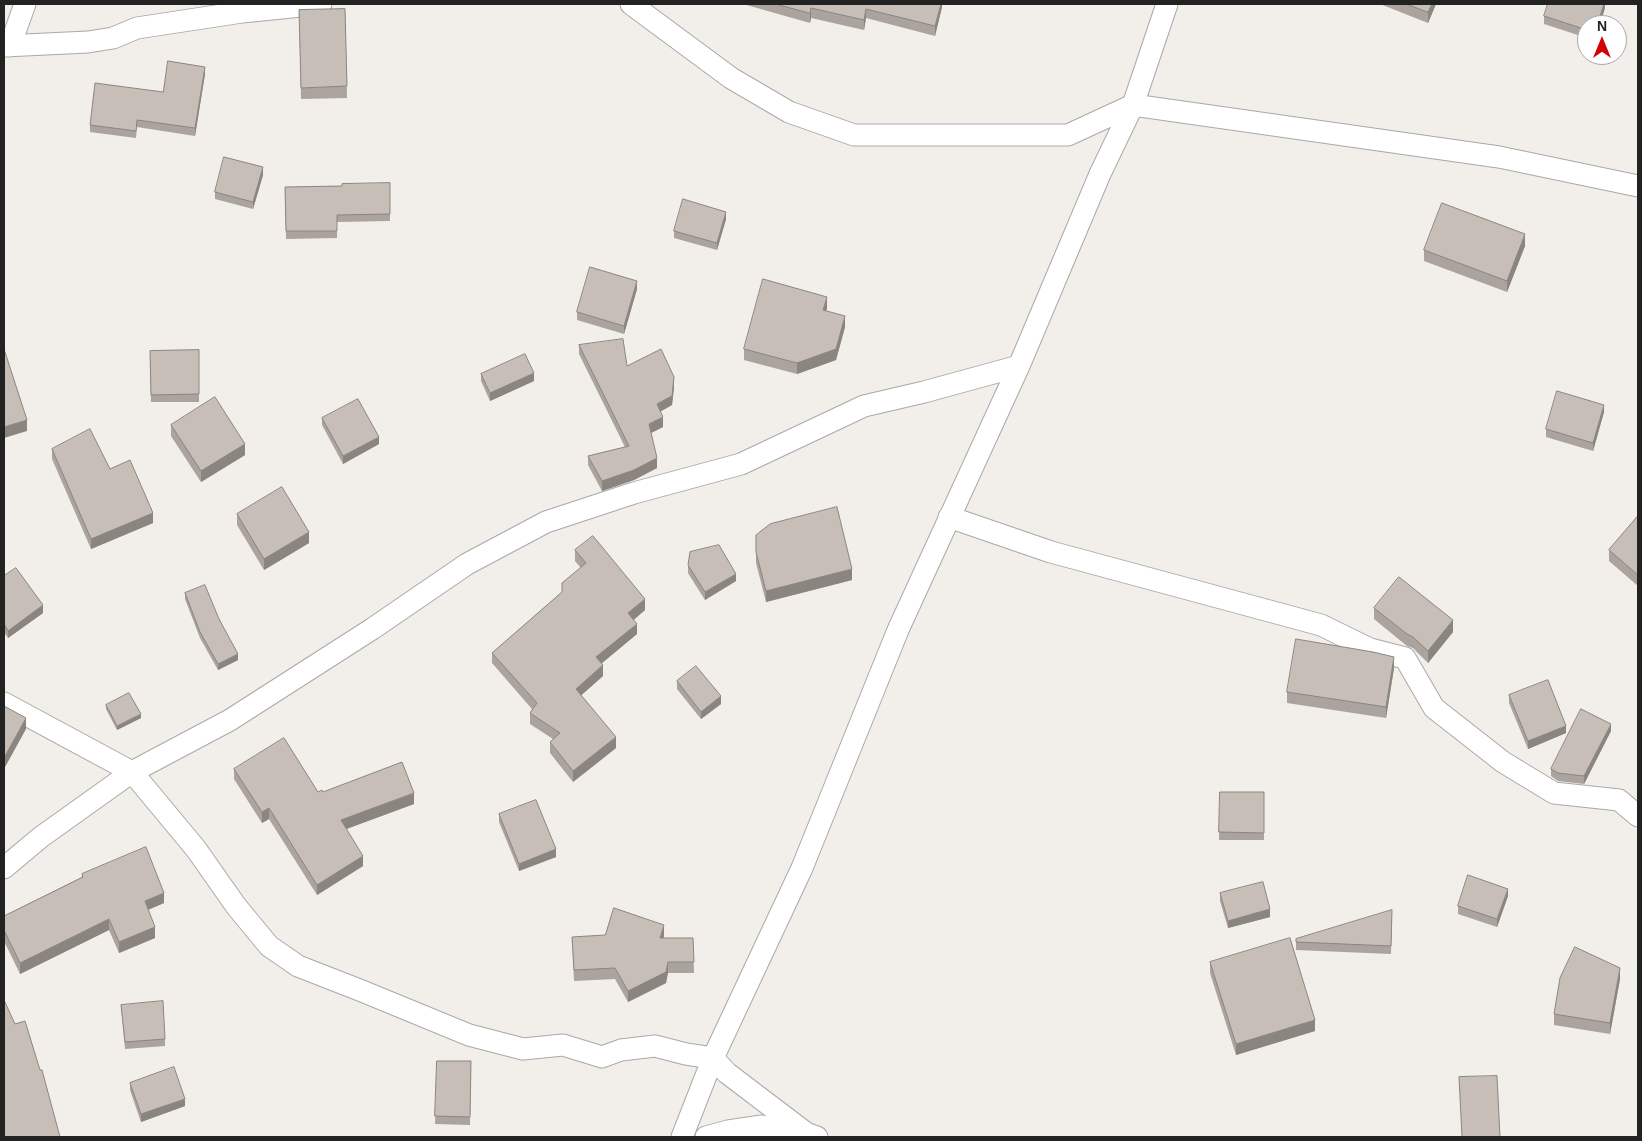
<!DOCTYPE html>
<html>
<head>
<meta charset="utf-8">
<style>
	body { margin:0 }
	#map { position:relative; width:1642px; height:1141px; overflow:hidden; background:#f2eee9; font-family:Arial,sans-serif }
	canvas { display:block }
	.frame { position:absolute; inset:0; border:5px solid #222; pointer-events:none }
	.north { position:absolute; left:1577px; top:15px; width:50px; height:50px; box-sizing:border-box; background:#fff; border:1px solid #a7a7a7; border-radius:50%; rotate:0deg; font-size:14px; font-weight:700; line-height:20px; text-align:center; color:#222 }
	.north::after { content:''; display:block; margin:auto; width:18px; height:22px; background:#d30005; clip-path:polygon(50% 0,100% 100%,50% 72%,0 100%) }
</style>
</head>
<body>
<div id="map">
<canvas width="1642" height="1141"></canvas>
<div class="frame"></div>
<div class="north">N</div>
</div>
<script>
const context = document.querySelector('canvas').getContext('2d');
context.lineJoin = 'round';
function trace(path, color, width, dash) {
  context.strokeStyle = color;
  context.lineWidth = width;
  context.lineCap = dash ? 'butt' : 'round';
  context.setLineDash(dash || []);
  context.stroke(path);
}
function fill(path, color) {
  context.fillStyle = color;
  context.fill(path, 'evenodd');
}
const street = new Path2D(`
	M 631,4 L 731,78 L 789,112 L 854,135 L 1068,135 L 1133,105 L 1499,157 L 1638,186
	M 4,46 L 88,42 L 113,38 L 137,28 L 242,12 L 321,4
	M 10,46 L 25,4
	M 949,517 L 1051,552 L 1321,625 L 1370,649 L 1405,658 L 1434,708 L 1503,762 L 1554,793 L 1619,800 L 1638,816
	M 4,703 L 132,772 L 196,849 L 236,906 L 269,946 L 298,966 L 362,991 L 469,1035 L 523,1049 L 563,1045 L 602,1057 L 621,1050 L 655,1046 L 686,1054 L 713,1058 L 727,1073 L 806,1133 L 817,1137
	M 4,868 L 41,837 L 132,772 L 230,720 L 372,629 L 467,564 L 546,522 L 634,493 L 741,464 L 864,406 L 924,392 L 1019,366
	M 682,1137 L 713,1058 L 802,868 L 898,630 L 1019,366 L 1100,174 L 1133,105 L 1167,4
	M 706,1137 L 728,1131 L 762,1126 L 804,1133`);
const wall = new Path2D(`
	M 743,4 L 942,4 L 942,7 L 935,36 L 866,18 L 864,30 L 811,18 L 810,23 Z
	M 1380,4 L 1436,4 L 1428,23 Z
	M 1605,4 L 1605,8 L 1587,25 L 1587,38 L 1544,24 L 1544,16 Z
	M 345,9 L 347,98 L 301,99 L 299,10 Z
	M 205,74 L 195,136 L 137,127 L 136,138 L 90,132 L 90,125 Z
	M 263,175 L 253,209 L 215,199 L 215,192 Z
	M 390,183 L 390,221 L 337,222 L 337,238 L 286,239 L 285,187 L 342,186 Z
	M 726,219 L 717,250 L 674,238 L 674,231 Z
	M 1525,246 L 1507,292 L 1424,261 L 1424,250 Z
	M 637,289 L 624,334 L 577,320 L 577,312 Z
	M 827,308 L 826,311 L 845,327 L 836,360 L 797,374 L 744,360 L 744,349 Z
	M 579,345 L 674,387 L 672,405 L 660,412 L 663,427 L 651,433 L 657,468 L 634,480 L 602,491 L 588,465 L 588,456 L 625,447 L 579,354 Z
	M 199,350 L 199,402 L 151,402 L 150,351 Z
	M 481,374 L 534,381 L 490,401 L 481,381 Z
	M 1604,412 L 1593,451 L 1546,437 L 1546,429 Z
	M 322,418 L 379,444 L 343,464 L 322,425 Z
	M 171,425 L 245,455 L 201,482 L 171,436 Z
	M 52,449 L 110,469 L 153,523 L 91,549 L 52,459 Z
	M 237,514 L 309,543 L 264,570 L 237,525 Z
	M 1638,516 L 1638,586 L 1609,561 L 1609,550 Z
	M 756,535 L 852,580 L 766,602 L 756,563 Z
	M 575,550 L 645,610 L 634,620 L 637,634 L 602,663 L 603,676 L 581,695 L 616,748 L 573,782 L 550,753 L 550,742 L 553,739 L 530,724 L 530,713 L 532,709 L 492,663 L 492,653 L 562,592 L 562,583 L 581,568 L 575,561 Z
	M 688,565 L 736,581 L 705,600 L 688,573 Z
	M 4,576 L 43,613 L 8,638 L 4,632 Z
	M 185,593 L 219,619 L 238,660 L 218,670 L 200,638 L 185,599 Z
	M 1374,608 L 1453,632 L 1428,663 L 1413,648 L 1407,646 L 1374,619 Z
	M 1394,668 L 1386,718 L 1287,703 L 1287,692 Z
	M 677,681 L 721,704 L 701,719 L 677,689 Z
	M 1509,695 L 1566,733 L 1528,749 L 1509,703 Z
	M 106,705 L 141,718 L 117,730 L 106,709 Z
	M 1611,731 L 1584,784 L 1558,781 L 1551,776 L 1551,769 Z
	M 234,769 L 318,792 L 323,792 L 414,804 L 346,829 L 363,866 L 317,895 L 269,819 L 262,823 L 234,779 Z
	M 1220,792 L 1264,792 L 1264,840 L 1219,840 Z
	M 499,814 L 556,857 L 519,871 L 499,822 Z
	M 82,874 L 164,903 L 148,910 L 155,938 L 119,953 L 109,930 L 20,974 L 4,941 L 4,916 L 82,877 Z
	M 1220,893 L 1270,917 L 1228,928 L 1220,901 Z
	M 1508,896 L 1497,927 L 1458,914 L 1458,906 Z
	M 1392,917 L 1391,954 L 1296,950 L 1296,939 Z
	M 664,936 L 664,938 L 693,938 L 694,973 L 668,973 L 666,983 L 628,1002 L 615,979 L 574,981 L 572,937 Z
	M 1210,962 L 1315,1031 L 1236,1055 L 1210,973 Z
	M 1620,979 L 1610,1034 L 1554,1025 L 1554,1014 Z
	M 121,1005 L 165,1039 L 165,1046 L 125,1049 Z
	M 437,1061 L 471,1061 L 470,1125 L 435,1124 Z
	M 130,1083 L 185,1106 L 141,1122 L 130,1090 Z`);
const shadedWall = new Path2D(`
	M 941,4 L 942,4 L 942,7 L 935,36 L 935,26 Z
	M 1432,4 L 1436,4 L 1428,23 L 1428,12 Z
	M 1604,4 L 1605,4 L 1605,8 L 1600,25 L 1597,25 Z
	M 811,8 L 811,18 L 810,23 L 810,13 Z
	M 866,9 L 866,18 L 864,30 L 864,20 Z
	M 205,67 L 205,74 L 195,136 L 195,128 Z
	M 263,167 L 263,175 L 253,209 L 253,202 Z
	M 726,212 L 726,219 L 717,250 L 717,243 Z
	M 1525,234 L 1525,246 L 1507,292 L 1507,281 Z
	M 637,281 L 637,289 L 624,334 L 624,326 Z
	M 827,297 L 827,308 L 823,321 L 823,310 Z
	M 845,316 L 845,327 L 836,360 L 797,374 L 797,363 Z
	M 534,373 L 534,381 L 490,401 L 490,393 Z
	M 674,377 L 674,387 L 672,405 L 657,413 L 657,404 Z
	M 1604,405 L 1604,412 L 1593,451 L 1593,443 Z
	M 663,417 L 663,427 L 649,434 L 649,424 Z
	M 27,420 L 27,431 L 4,438 L 4,427 Z
	M 379,437 L 379,444 L 343,464 L 343,456 Z
	M 245,444 L 245,455 L 201,482 L 201,471 Z
	M 657,458 L 657,468 L 634,480 L 602,491 L 602,481 Z
	M 153,513 L 153,523 L 91,549 L 91,539 Z
	M 309,532 L 309,543 L 264,570 L 264,559 Z
	M 852,569 L 852,580 L 766,602 L 766,591 Z
	M 736,574 L 736,581 L 705,600 L 705,592 Z
	M 645,599 L 645,610 L 628,624 L 628,613 Z
	M 43,605 L 43,613 L 8,638 L 8,631 Z
	M 1453,620 L 1453,632 L 1428,663 L 1428,651 Z
	M 637,624 L 637,634 L 596,668 L 596,657 Z
	M 238,654 L 238,660 L 218,670 L 218,664 Z
	M 1394,657 L 1394,668 L 1386,718 L 1386,707 Z
	M 603,665 L 603,676 L 576,700 L 576,689 Z
	M 721,696 L 721,704 L 701,719 L 701,712 Z
	M 141,714 L 141,718 L 117,730 L 117,726 Z
	M 26,718 L 26,729 L 4,769 L 4,758 Z
	M 1611,724 L 1611,731 L 1584,784 L 1584,776 Z
	M 1566,726 L 1566,733 L 1528,749 L 1528,741 Z
	M 616,737 L 616,748 L 573,782 L 573,771 Z
	M 414,793 L 414,804 L 341,831 L 341,820 Z
	M 269,808 L 269,819 L 262,823 L 262,812 Z
	M 556,849 L 556,857 L 519,871 L 519,864 Z
	M 363,856 L 363,866 L 317,895 L 317,885 Z
	M 1508,889 L 1508,896 L 1497,927 L 1497,919 Z
	M 164,893 L 164,903 L 145,911 L 145,901 Z
	M 1270,909 L 1270,917 L 1228,928 L 1228,921 Z
	M 109,919 L 109,930 L 20,974 L 20,963 Z
	M 664,925 L 664,936 L 660,949 L 660,938 Z
	M 155,927 L 155,938 L 119,953 L 119,942 Z
	M 668,962 L 668,973 L 666,983 L 628,1002 L 628,991 Z
	M 1620,968 L 1620,979 L 1610,1034 L 1610,1023 Z
	M 1315,1020 L 1315,1031 L 1236,1055 L 1236,1044 Z
	M 185,1099 L 185,1106 L 141,1122 L 141,1114 Z`);
const building = new Path2D(`
	M 776,4 L 941,4 L 935,26 L 866,9 L 864,20 L 811,8 L 810,13 Z
	M 1407,4 L 1432,4 L 1428,12 Z
	M 1548,4 L 1604,4 L 1597,25 L 1587,25 L 1587,30 L 1544,16 Z
	M 345,9 L 347,86 L 301,88 L 299,10 Z
	M 168,61 L 205,67 L 195,128 L 137,120 L 136,131 L 90,125 L 95,83 L 163,92 Z
	M 224,157 L 263,167 L 253,202 L 215,192 Z
	M 390,183 L 390,214 L 337,215 L 337,231 L 286,231 L 285,187 L 342,186 L 342,184 Z
	M 683,199 L 726,212 L 717,243 L 674,231 Z
	M 1442,203 L 1525,234 L 1507,281 L 1424,250 Z
	M 590,267 L 637,281 L 624,326 L 577,312 Z
	M 763,279 L 827,297 L 823,310 L 845,316 L 836,349 L 797,363 L 744,349 Z
	M 623,339 L 627,366 L 661,349 L 674,377 L 672,396 L 657,404 L 663,417 L 649,424 L 657,458 L 634,470 L 602,481 L 588,456 L 629,446 L 579,345 Z
	M 199,350 L 199,394 L 151,395 L 150,351 Z
	M 5,352 L 27,420 L 4,427 L 4,353 Z
	M 525,354 L 534,373 L 490,393 L 481,374 Z
	M 1557,391 L 1604,405 L 1593,443 L 1546,429 Z
	M 215,397 L 245,444 L 201,471 L 171,425 Z
	M 358,399 L 379,437 L 343,456 L 322,418 Z
	M 90,429 L 110,469 L 130,460 L 153,513 L 91,539 L 52,449 Z
	M 282,487 L 309,532 L 264,559 L 237,514 Z
	M 837,507 L 852,569 L 766,591 L 756,552 L 756,535 L 770,524 Z
	M 1638,516 L 1638,575 L 1609,550 Z
	M 593,536 L 645,599 L 628,613 L 637,624 L 596,657 L 603,665 L 576,689 L 616,737 L 573,771 L 550,742 L 560,733 L 530,713 L 537,703 L 492,653 L 562,592 L 562,583 L 586,563 L 575,550 Z
	M 719,545 L 736,574 L 705,592 L 688,565 L 690,552 Z
	M 16,568 L 43,605 L 8,631 L 4,624 L 4,576 Z
	M 1399,577 L 1453,620 L 1428,651 L 1413,637 L 1407,634 L 1374,608 Z
	M 205,585 L 219,619 L 238,654 L 218,664 L 200,632 L 185,593 Z
	M 1296,639 L 1373,652 L 1394,657 L 1386,707 L 1287,692 Z
	M 696,666 L 721,696 L 701,712 L 677,681 Z
	M 1548,680 L 1566,726 L 1528,741 L 1509,695 Z
	M 129,693 L 141,714 L 117,726 L 106,705 Z
	M 4,706 L 26,718 L 4,758 Z
	M 1581,709 L 1611,724 L 1584,776 L 1558,773 L 1551,769 Z
	M 284,738 L 318,792 L 322,790 L 323,792 L 402,762 L 414,793 L 341,820 L 363,856 L 317,885 L 269,808 L 262,812 L 234,769 Z
	M 1220,792 L 1264,792 L 1264,833 L 1219,832 Z
	M 536,800 L 556,849 L 519,864 L 499,814 Z
	M 146,847 L 164,893 L 145,901 L 155,927 L 119,942 L 109,919 L 20,963 L 4,930 L 4,916 L 83,877 L 82,874 Z
	M 1468,875 L 1508,889 L 1497,919 L 1458,906 Z
	M 1263,882 L 1270,909 L 1228,921 L 1220,893 Z
	M 614,908 L 664,925 L 660,938 L 693,938 L 694,962 L 668,962 L 666,972 L 628,991 L 615,968 L 574,970 L 572,937 L 605,935 Z
	M 1392,910 L 1391,946 L 1296,942 L 1296,939 Z
	M 1290,938 L 1315,1020 L 1236,1044 L 1210,962 Z
	M 1575,947 L 1620,968 L 1610,1023 L 1554,1014 L 1560,978 Z
	M 4,1000 L 15,1024 L 25,1021 L 40,1070 L 42,1070 L 60,1137 L 5,1137 L 4,1131 Z
	M 163,1001 L 165,1039 L 125,1042 L 121,1005 Z
	M 437,1061 L 471,1061 L 470,1117 L 435,1116 Z
	M 174,1067 L 185,1099 L 141,1114 L 130,1083 Z
	M 1497,1076 L 1500,1137 L 1462,1137 L 1459,1077 Z`);
trace(street, '#a9a9a9', 23);
trace(street, '#fff', 21);
fill(wall, '#aba39d');
fill(shadedWall, '#8b8580');
fill(building, '#c7beb7');
trace(building, '#8b8580', 1);
</script>
</body>
</html>
